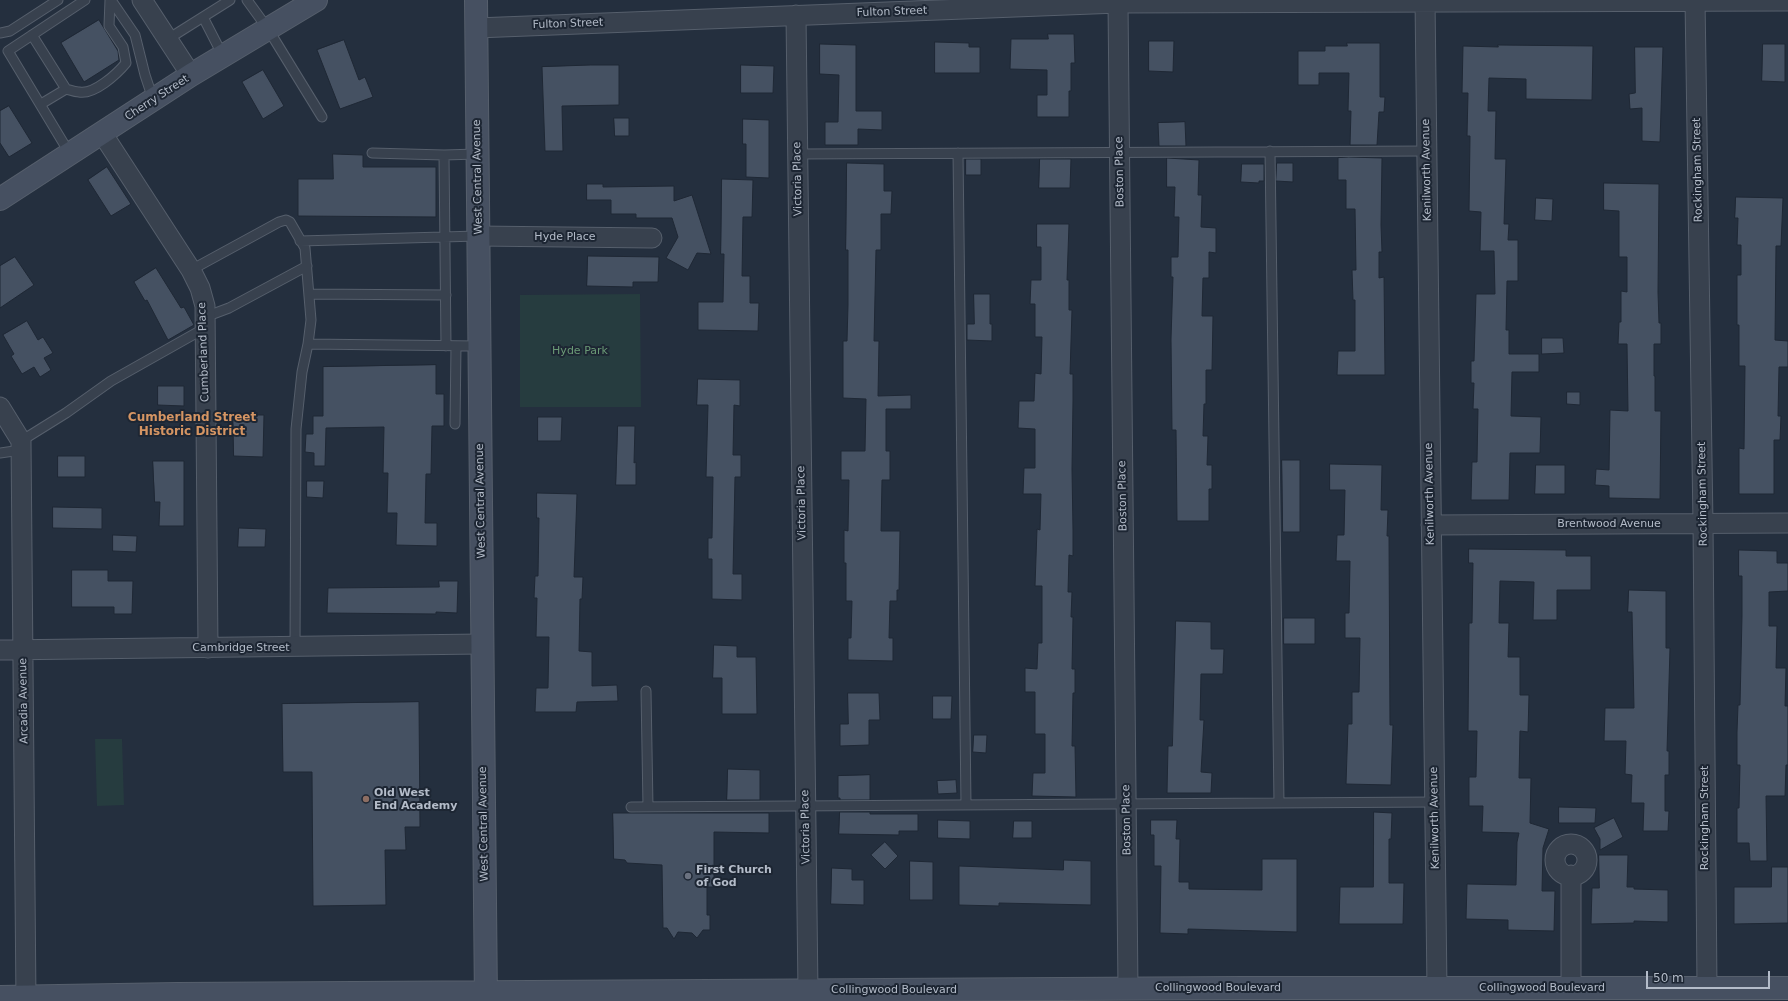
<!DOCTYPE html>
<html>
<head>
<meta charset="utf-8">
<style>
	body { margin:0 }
	#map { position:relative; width:1788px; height:1001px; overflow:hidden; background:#242f3e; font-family:"DejaVu Sans",sans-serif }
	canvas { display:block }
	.scale { position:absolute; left:1646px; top:971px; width:124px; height:18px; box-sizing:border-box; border:2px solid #b4bcc9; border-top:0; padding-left:5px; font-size:12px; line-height:14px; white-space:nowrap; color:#b4bcc9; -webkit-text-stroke:3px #1d2633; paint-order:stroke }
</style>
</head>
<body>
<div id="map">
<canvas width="1788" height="1001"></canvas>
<div class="scale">50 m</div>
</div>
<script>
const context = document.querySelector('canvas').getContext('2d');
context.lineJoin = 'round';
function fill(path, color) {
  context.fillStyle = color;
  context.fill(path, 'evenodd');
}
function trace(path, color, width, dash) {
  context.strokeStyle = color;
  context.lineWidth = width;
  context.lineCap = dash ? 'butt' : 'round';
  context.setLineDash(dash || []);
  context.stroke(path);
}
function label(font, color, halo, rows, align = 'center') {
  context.font = font + ' "DejaVu Sans",sans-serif';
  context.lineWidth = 4;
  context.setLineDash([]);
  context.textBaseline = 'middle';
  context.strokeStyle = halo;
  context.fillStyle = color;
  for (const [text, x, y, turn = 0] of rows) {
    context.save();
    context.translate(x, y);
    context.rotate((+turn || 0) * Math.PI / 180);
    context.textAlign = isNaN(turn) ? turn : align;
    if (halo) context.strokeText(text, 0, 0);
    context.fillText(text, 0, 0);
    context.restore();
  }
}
const green = new Path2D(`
	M 640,294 L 641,407 L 520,407 L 520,295 Z
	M 95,739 L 122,739 L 124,805 L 97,806 Z`);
const building = new Path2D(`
	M 99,20 L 118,51 L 119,60 L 84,82 L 61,43 Z
	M 1048,34 L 1074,34 L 1075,63 L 1071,63 L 1071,91 L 1069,91 L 1069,117 L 1037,117 L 1037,95 L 1047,95 L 1047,70 L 1010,69 L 1011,39 L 1048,39 Z
	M 344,40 L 359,80 L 365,77 L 373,97 L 340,109 L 317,50 Z
	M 1149,41 L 1174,41 L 1173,72 L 1149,71 Z
	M 935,42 L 969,43 L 969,47 L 980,47 L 980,73 L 935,73 Z
	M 1347,43 L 1380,43 L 1380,97 L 1385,97 L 1384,112 L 1379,112 L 1377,145 L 1350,145 L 1351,111 L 1348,111 L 1349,73 L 1319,73 L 1319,85 L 1298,85 L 1298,51 L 1325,51 L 1325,46 L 1347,46 Z
	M 820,44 L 856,45 L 856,111 L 882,111 L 882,130 L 858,129 L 858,145 L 825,145 L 825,122 L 838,122 L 839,75 L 820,74 Z
	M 1763,44 L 1785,44 L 1785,82 L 1762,81 Z
	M 1498,45 L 1593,46 L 1592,100 L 1526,99 L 1526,79 L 1489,78 L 1488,111 L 1496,111 L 1495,159 L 1506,159 L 1504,224 L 1509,224 L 1508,240 L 1518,240 L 1518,281 L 1507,281 L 1506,330 L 1509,330 L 1509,354 L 1539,354 L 1539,372 L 1512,372 L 1511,416 L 1541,417 L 1540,453 L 1510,453 L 1509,500 L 1471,500 L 1472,462 L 1477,462 L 1478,409 L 1473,409 L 1474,383 L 1471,383 L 1471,361 L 1474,361 L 1476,294 L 1495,294 L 1494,251 L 1480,251 L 1481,212 L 1469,211 L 1470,136 L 1467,136 L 1468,93 L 1462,93 L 1463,46 L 1498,47 Z
	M 1635,47 L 1663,47 L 1660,142 L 1642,141 L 1642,108 L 1630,109 L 1629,94 L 1635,93 Z
	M 591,65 L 619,65 L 619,105 L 562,106 L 563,151 L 545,151 L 542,67 Z
	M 741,65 L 774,66 L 773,93 L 741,93 Z
	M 263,70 L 284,106 L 263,119 L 242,82 Z
	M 9,106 L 32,143 L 9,157 L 0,143 L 0,111 Z
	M 614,118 L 629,118 L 629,136 L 615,136 Z
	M 743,119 L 769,120 L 769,178 L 746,177 L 746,144 L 743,144 Z
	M 1185,122 L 1186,146 L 1159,146 L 1158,123 Z
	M 333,154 L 363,155 L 363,167 L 436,167 L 436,217 L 298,216 L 298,179 L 333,179 Z
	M 1349,157 L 1382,158 L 1381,225 L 1382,252 L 1379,252 L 1379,278 L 1384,277 L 1385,375 L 1337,375 L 1338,351 L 1355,351 L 1355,300 L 1353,300 L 1352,270 L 1356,270 L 1355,209 L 1346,209 L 1346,180 L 1338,180 L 1338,158 Z
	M 1167,158 L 1199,160 L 1198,195 L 1202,195 L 1201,227 L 1216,228 L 1216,253 L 1209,252 L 1209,278 L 1203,278 L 1202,316 L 1213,316 L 1212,370 L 1206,370 L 1206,404 L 1204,404 L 1203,436 L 1208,436 L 1207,465 L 1212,465 L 1212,489 L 1209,489 L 1209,521 L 1177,521 L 1176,430 L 1172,430 L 1171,339 L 1173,277 L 1171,277 L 1171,257 L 1178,257 L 1179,217 L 1174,217 L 1175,187 L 1167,187 Z
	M 966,159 L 981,159 L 981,175 L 966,175 Z
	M 1040,159 L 1071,159 L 1070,188 L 1039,188 Z
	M 847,163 L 884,164 L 884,191 L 892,191 L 891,214 L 881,214 L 881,250 L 876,250 L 874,341 L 879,341 L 878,396 L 911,395 L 911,409 L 886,409 L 886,451 L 890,451 L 890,480 L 882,480 L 881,531 L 900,531 L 899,590 L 897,590 L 897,601 L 890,601 L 889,638 L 893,638 L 893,661 L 848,660 L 848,638 L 851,638 L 852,601 L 846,601 L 846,563 L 844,563 L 844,530 L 848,531 L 849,480 L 841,480 L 841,451 L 865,451 L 866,399 L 843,398 L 843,341 L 847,341 L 848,305 L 848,250 L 846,250 Z
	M 1277,163 L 1293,163 L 1293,182 L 1276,181 Z
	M 1242,164 L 1264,164 L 1264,181 L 1259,181 L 1259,183 L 1241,182 Z
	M 107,167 L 131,204 L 111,216 L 88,180 Z
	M 722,179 L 753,180 L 752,217 L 743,217 L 742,276 L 750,276 L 750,303 L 759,303 L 758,331 L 698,330 L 698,302 L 723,302 L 724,254 L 721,254 Z
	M 1604,183 L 1659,184 L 1658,292 L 1659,323 L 1661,323 L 1661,344 L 1654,344 L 1654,376 L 1655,376 L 1655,411 L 1661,411 L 1660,499 L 1609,498 L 1609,486 L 1595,485 L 1596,469 L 1609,470 L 1610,410 L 1628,411 L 1627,344 L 1618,344 L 1619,322 L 1621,322 L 1621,291 L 1627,292 L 1627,257 L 1619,257 L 1619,211 L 1604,210 Z
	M 587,184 L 603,184 L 603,187 L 674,186 L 674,201 L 692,195 L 711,254 L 697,253 L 688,270 L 666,258 L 678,237 L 672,218 L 636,218 L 636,214 L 611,214 L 611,200 L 587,200 Z
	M 1736,197 L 1783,198 L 1781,246 L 1776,246 L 1775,340 L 1788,341 L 1788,367 L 1779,367 L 1778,416 L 1781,416 L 1780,440 L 1774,440 L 1774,494 L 1739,494 L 1739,448 L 1744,449 L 1745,366 L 1739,366 L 1739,325 L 1737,325 L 1737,275 L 1741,275 L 1741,245 L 1737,245 L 1738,218 L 1735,218 Z
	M 1536,198 L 1553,199 L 1552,221 L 1535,220 Z
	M 1037,224 L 1069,224 L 1067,280 L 1069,280 L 1069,310 L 1072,310 L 1070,374 L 1073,374 L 1073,401 L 1072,469 L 1073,530 L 1073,556 L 1069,555 L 1068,592 L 1072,592 L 1071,617 L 1073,617 L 1072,669 L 1075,669 L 1075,693 L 1073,693 L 1072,746 L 1075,746 L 1076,797 L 1032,796 L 1033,773 L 1045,773 L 1045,734 L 1035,734 L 1035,692 L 1025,692 L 1025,668 L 1037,669 L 1038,643 L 1042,643 L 1042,586 L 1035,586 L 1037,529 L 1040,530 L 1041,494 L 1023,494 L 1024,468 L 1035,468 L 1035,429 L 1018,428 L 1019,401 L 1034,401 L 1035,373 L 1041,374 L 1042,337 L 1035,337 L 1035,304 L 1030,304 L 1031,280 L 1041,280 L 1041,247 L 1037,247 Z
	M 588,256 L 659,257 L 658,282 L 633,282 L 633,287 L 587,286 Z
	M 15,257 L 34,285 L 0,308 L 0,266 Z
	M 156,268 L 181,308 L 184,307 L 194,325 L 168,340 L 147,300 L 145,301 L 134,282 Z
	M 974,294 L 990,294 L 990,324 L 992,324 L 992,341 L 967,340 L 967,324 L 974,324 Z
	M 27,321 L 38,340 L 43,337 L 53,353 L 44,358 L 51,370 L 40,377 L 34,367 L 22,374 L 11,356 L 14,354 L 3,335 Z
	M 1542,338 L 1563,338 L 1564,353 L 1542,354 Z
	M 436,365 L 436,394 L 444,394 L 444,426 L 432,426 L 431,474 L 426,474 L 425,523 L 437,523 L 437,546 L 396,545 L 397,513 L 387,513 L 388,473 L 383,473 L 384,427 L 326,428 L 325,466 L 314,466 L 314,453 L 305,452 L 306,434 L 313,434 L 313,416 L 323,416 L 323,367 Z
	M 698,379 L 740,380 L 740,406 L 734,405 L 733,455 L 741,455 L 741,477 L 735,477 L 733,574 L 742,574 L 742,600 L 712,599 L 712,559 L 708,559 L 708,538 L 712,538 L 713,477 L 706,477 L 708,405 L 697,405 Z
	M 158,386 L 184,386 L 184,406 L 158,405 Z
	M 1567,392 L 1580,392 L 1580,405 L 1567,404 Z
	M 233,415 L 264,415 L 263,457 L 234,456 Z
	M 538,417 L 562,417 L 561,441 L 538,441 Z
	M 618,426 L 635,426 L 634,463 L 636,462 L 636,485 L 616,485 Z
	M 58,456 L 85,456 L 85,477 L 58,477 Z
	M 1282,460 L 1300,460 L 1300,532 L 1283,532 Z
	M 153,461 L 184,461 L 184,526 L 159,526 L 160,502 L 155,502 Z
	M 1330,464 L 1382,465 L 1381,510 L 1388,510 L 1387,536 L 1389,536 L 1390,725 L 1393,725 L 1391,785 L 1346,784 L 1348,724 L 1352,724 L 1352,692 L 1359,692 L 1360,638 L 1345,638 L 1345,613 L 1349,613 L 1350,561 L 1336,561 L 1337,535 L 1344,535 L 1345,490 L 1330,490 Z
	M 1536,465 L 1565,465 L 1565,494 L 1535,494 Z
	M 307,481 L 324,481 L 323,498 L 307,497 Z
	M 537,493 L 577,494 L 574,577 L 583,577 L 582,599 L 580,599 L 579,651 L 592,652 L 592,686 L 617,685 L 618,701 L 577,702 L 576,712 L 535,712 L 536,688 L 548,688 L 549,637 L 536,637 L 537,598 L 534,598 L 535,576 L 538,576 L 539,518 L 537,518 Z
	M 53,507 L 102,508 L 102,529 L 53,528 Z
	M 239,528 L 266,529 L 265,547 L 238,547 Z
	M 113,535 L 137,536 L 136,552 L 113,551 Z
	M 1469,549 L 1566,550 L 1566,556 L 1591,556 L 1591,590 L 1557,590 L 1557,620 L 1533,620 L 1534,582 L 1500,581 L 1499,623 L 1509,623 L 1508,657 L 1520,657 L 1520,695 L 1529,695 L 1528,732 L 1520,731 L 1519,778 L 1531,778 L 1530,823 L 1549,829 L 1543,848 L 1542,891 L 1555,891 L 1554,931 L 1508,930 L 1508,920 L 1466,919 L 1467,884 L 1516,885 L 1517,842 L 1519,833 L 1482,832 L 1483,806 L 1469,806 L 1469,777 L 1476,777 L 1477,731 L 1468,731 L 1469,623 L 1472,623 L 1473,563 L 1469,563 Z
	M 1739,550 L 1777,551 L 1777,563 L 1788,563 L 1788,591 L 1769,592 L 1769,626 L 1777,626 L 1776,668 L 1786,668 L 1785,706 L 1788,706 L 1788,765 L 1786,765 L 1785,796 L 1766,796 L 1767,861 L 1750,861 L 1749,843 L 1737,843 L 1737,808 L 1739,808 L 1740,765 L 1737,765 L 1737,732 L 1738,705 L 1740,705 L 1742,616 L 1742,576 L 1739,576 Z
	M 72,570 L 108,570 L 108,581 L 133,581 L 132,614 L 114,614 L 114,607 L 72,607 Z
	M 439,581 L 458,581 L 457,613 L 436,612 L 436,614 L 327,613 L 328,588 L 439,587 Z
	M 1629,590 L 1666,591 L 1666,648 L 1670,648 L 1667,751 L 1669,751 L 1669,775 L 1665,775 L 1665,811 L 1669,811 L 1668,831 L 1643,831 L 1644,803 L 1631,803 L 1632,775 L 1625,774 L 1626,741 L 1604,741 L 1605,708 L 1634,708 L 1632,612 L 1628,612 Z
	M 1284,618 L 1315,618 L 1315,644 L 1284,644 Z
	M 1176,621 L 1211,622 L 1211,649 L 1224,649 L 1223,674 L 1201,674 L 1200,720 L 1204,720 L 1201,772 L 1212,773 L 1211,793 L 1167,793 L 1168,746 L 1172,746 Z
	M 714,645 L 737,646 L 737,657 L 756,657 L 757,714 L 722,714 L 722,678 L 713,678 Z
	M 848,693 L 879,693 L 880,720 L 869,720 L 869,745 L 840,746 L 840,724 L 848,724 Z
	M 933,696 L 952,696 L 951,719 L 933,719 Z
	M 419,702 L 420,827 L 405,827 L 406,850 L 385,850 L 386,905 L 313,906 L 312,772 L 283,772 L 282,704 Z
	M 974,735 L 987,735 L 986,753 L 973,752 Z
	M 728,769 L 760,770 L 760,800 L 727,800 Z
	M 870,775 L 870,800 L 840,800 L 840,798 L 838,798 L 838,776 Z
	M 956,780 L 957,793 L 938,794 L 937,781 Z
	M 1559,807 L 1596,808 L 1595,823 L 1559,823 Z
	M 840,812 L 870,812 L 870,814 L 918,814 L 918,831 L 899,831 L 899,835 L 839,834 Z
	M 1374,812 L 1392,813 L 1391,839 L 1389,839 L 1389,883 L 1404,883 L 1403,924 L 1339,924 L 1340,887 L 1373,887 Z
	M 613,813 L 769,813 L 769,833 L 714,832 L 714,887 L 707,887 L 707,915 L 710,915 L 710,930 L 703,930 L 697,938 L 692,933 L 678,932 L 674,939 L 667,928 L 663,928 L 662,865 L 627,863 L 625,860 L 614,859 Z
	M 1614,818 L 1623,837 L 1600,850 L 1600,839 L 1594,828 Z
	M 938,820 L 970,821 L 970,839 L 938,838 Z
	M 1151,820 L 1177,820 L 1176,839 L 1180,839 L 1179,882 L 1189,882 L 1189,889 L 1262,890 L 1262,859 L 1297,859 L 1297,932 L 1188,929 L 1188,934 L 1160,933 L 1161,866 L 1154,866 L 1154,835 L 1151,835 Z
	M 1014,821 L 1032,821 L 1032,838 L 1013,838 Z
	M 885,842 L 898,856 L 885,869 L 871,855 Z
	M 1599,855 L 1628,855 L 1627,887 L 1634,887 L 1634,889 L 1668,890 L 1668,922 L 1634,921 L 1634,923 L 1591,924 L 1592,888 L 1599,888 Z
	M 1064,860 L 1091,861 L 1091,905 L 999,903 L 999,906 L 959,905 L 959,866 L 1063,870 Z
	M 910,861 L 933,862 L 933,900 L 910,900 Z
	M 1772,867 L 1788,867 L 1788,923 L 1734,924 L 1734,887 L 1771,887 Z
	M 832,868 L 852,869 L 852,880 L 864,880 L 864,905 L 831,904 Z`);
const lane = new Path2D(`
	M 111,0 L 135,35 L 145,75 L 153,99
	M 247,0 L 268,29 L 322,117
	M 203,17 L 223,56
	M 0,33 L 10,31 L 58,0
	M 32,35 L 66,89 L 41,104
	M 168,39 L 230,0
	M 66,89 C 70,90 74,92 79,92 C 94,95 117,74 126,63 L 123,47 L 109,26 L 110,0
	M 1270,151 L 1279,803
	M 372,153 L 444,155
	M 958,153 L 966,805
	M 70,154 L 8,51 L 85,0
	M 798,154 L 1426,151
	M 300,241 L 478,236
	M 191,270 L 279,222 L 286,220 L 290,222 L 305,248 L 311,320 L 308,344 L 302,372 L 296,429 L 295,647
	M 309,294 L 446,295
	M 205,317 L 229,308 L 307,266
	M 308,344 L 479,346
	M 446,346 L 444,155 L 477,154
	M 455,424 L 456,346
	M 21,441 L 66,413 L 111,381 L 205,328
	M 0,453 L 21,450
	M 646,691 L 648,807
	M 631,807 L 1435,802`);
const street = new Path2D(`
	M 142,0 L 191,75
	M 1425,0 L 1437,988
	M 1695,0 L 1703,524 L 1707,988
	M 1118,3 L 1128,989
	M 796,15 L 808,991
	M 476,28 L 1118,3 L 1788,1
	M 102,133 L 191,270 L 200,288 L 205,306 L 208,648
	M 478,236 L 652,238
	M 0,407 L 21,441 L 26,1001
	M 1431,525 L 1788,523
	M 0,650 L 482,644
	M1555 860a16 16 0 1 1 32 0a16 16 0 1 1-32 0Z
	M 1571,875 L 1571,988`);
const secondary = new Path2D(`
	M 476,0 L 486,1001
	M 0,199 L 191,75 L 316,0
	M 0,997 L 177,994 L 1239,988 L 1788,988`);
const markers = [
	[366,799,4,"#8d6e63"],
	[688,876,4,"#6b7280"]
];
const streetNames = [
	["Fulton Street",892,12,-2],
	["Fulton Street",568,24,-2],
	["Cherry Street",157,98,-33],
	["Kenilworth Avenue",1427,170,-91],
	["Rockingham Street",1698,170,-91],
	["Boston Place",1120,172,-91],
	["West Central Avenue",478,177,-91],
	["Victoria Place",798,179,-91],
	["Hyde Place",565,237],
	["Cumberland Place",204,352,-92],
	["Kenilworth Avenue",1430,494,-91],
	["Rockingham Street",1703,494,-91],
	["Boston Place",1123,496,-91],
	["West Central Avenue",481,501,-91],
	["Victoria Place",802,503,-91],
	["Brentwood Avenue",1609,524],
	["Cambridge Street",241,648],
	["Arcadia Avenue",24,701,-91],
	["Kenilworth Avenue",1435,818,-91],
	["Rockingham Street",1705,818,-90],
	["Boston Place",1127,820,-91],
	["West Central Avenue",484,824,-91],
	["Victoria Place",806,827,-91],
	["Collingwood Boulevard",1218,988],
	["Collingwood Boulevard",1542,988],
	["Collingwood Boulevard",894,990]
];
const parkNames = [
	["Hyde Park",580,351]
];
const poiNames = [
	["Old West",374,793],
	["End Academy",374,806],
	["First Church",696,870],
	["of God",696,883]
];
const neighbourhoodNames = [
	["Cumberland Street",192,418],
	["Historic District",192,432]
];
fill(green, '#263c3f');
fill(building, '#455162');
trace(building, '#1f2835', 1);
trace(lane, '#565f6c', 11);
trace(street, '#565f6c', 21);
trace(secondary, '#565f6c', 24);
trace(lane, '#38414e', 9);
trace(street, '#38414e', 19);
trace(secondary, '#465061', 22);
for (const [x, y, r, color] of markers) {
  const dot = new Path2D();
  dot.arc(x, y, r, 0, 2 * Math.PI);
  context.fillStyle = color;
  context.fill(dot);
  trace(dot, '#1d2633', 1.5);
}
label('11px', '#b4bcc9', '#1d2633', streetNames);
label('11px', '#6b9a76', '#1d2633', parkNames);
label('bold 11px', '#b4bcc9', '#1d2633', poiNames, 'left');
label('bold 12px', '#d59563', '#1d2633', neighbourhoodNames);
</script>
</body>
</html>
